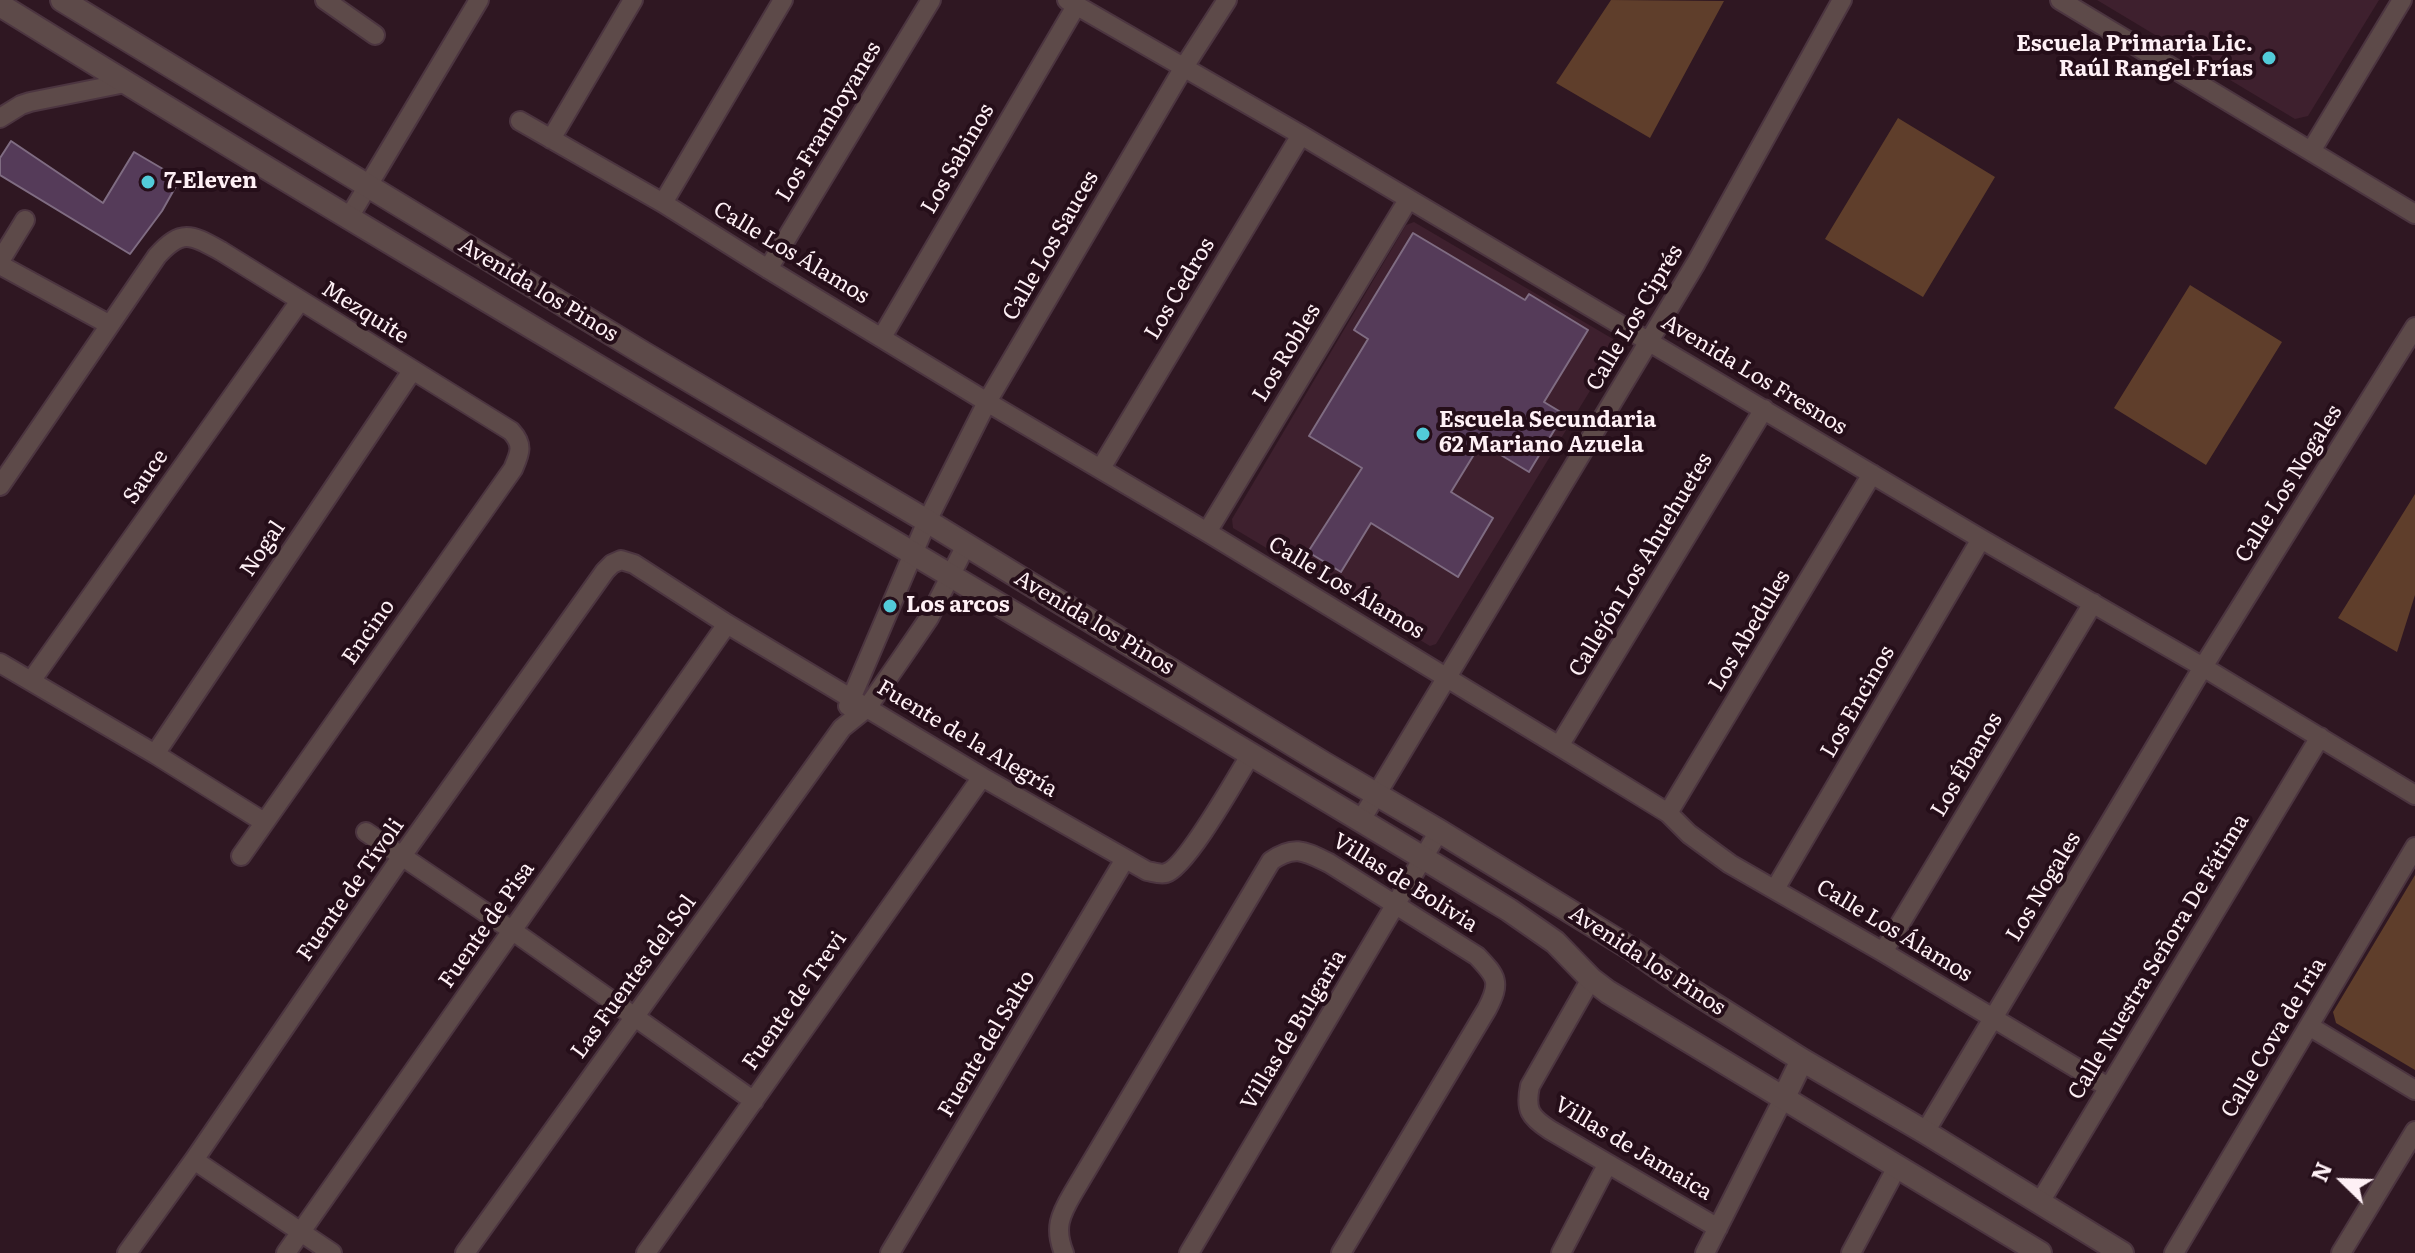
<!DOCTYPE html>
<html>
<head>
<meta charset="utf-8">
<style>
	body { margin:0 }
	#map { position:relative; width:2415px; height:1253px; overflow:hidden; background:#2f1722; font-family:Literata,serif }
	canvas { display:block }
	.north { position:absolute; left:2303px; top:1141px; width:80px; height:80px; -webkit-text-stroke:6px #250e19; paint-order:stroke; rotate:293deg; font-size:22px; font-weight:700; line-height:32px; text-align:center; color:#fef0f5 }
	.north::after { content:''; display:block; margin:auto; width:28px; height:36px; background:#fef0f5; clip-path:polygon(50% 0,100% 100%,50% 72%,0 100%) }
</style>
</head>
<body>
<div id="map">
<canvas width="2415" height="1253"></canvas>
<div class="north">N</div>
</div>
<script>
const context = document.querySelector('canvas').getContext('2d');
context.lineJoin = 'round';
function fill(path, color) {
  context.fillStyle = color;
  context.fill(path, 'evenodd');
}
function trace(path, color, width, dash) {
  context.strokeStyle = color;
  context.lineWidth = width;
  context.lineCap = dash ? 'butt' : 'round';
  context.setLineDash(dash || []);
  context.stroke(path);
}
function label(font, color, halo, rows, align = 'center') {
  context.font = font + ' Literata,serif';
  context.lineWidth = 8;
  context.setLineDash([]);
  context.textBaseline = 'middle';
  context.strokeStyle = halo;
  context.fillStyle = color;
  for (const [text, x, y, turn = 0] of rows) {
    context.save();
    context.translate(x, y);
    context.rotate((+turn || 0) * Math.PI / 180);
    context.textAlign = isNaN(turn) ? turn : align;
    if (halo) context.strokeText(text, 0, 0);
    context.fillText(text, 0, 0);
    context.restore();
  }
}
const built = new Path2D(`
	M 2097,0 L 2379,0 L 2308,116 L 2295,119 Z
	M 1414,222 L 1613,339 L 1616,348 L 1436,644 L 1430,646 L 1233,528 L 1232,519 L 1406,225 Z`);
const green = new Path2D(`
	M 1611,0 L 1724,1 L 1650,138 L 1556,83 Z
	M 1898,118 L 1995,177 L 1923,297 L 1825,239 Z
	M 2190,285 L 2282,342 L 2206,465 L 2114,408 Z
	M 2415,494 L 2415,595 L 2397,652 L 2338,618 Z
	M 2415,875 L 2415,1070 L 2336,1023 L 2333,1012 Z`);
const building = new Path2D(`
	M 11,141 L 103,203 L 134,152 L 180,179 L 162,211 L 130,254 L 0,175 L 0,158 Z
	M 1413,233 L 1525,300 L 1529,294 L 1588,330 L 1544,402 L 1564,414 L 1529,472 L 1481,443 L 1451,492 L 1493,518 L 1458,577 L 1371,523 L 1341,572 L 1308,552 L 1362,468 L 1309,436 L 1368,339 L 1354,330 Z`);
const minor = new Path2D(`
	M 325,0 L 375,35
	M 1067,0 L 1301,135 L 1981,539 L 2203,667 L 2415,795
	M 2060,0 L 2415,214
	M 0,118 L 21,105 L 30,102 L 125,83
	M 520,121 L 663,203 L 768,269 L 987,402 L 1207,532 L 1559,746 L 1668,813 L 1689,834 L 1730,864 L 1883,952 L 2108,1087
	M 551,139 L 633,0
	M 2311,151 L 2402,0
	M 663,203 L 783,0
	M 348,219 L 479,0
	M 0,261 L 25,220
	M 0,265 L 110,325
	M 768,269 L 931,0
	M 882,337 L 1076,6
	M 1101,468 L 1301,135
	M 0,486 L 157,256 C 182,228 192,235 221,251 L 511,431 C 524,445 520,453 513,469 L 241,856
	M 1207,532 L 1408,200
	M 0,663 L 155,754 L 264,822
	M 31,681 L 300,301
	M 848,706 L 927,521 L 987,402 L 1184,67 L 1227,0
	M 1559,746 L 1764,409
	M 155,754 L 412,371
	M 1668,813 L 1872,474
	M 1361,820 L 1696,263 L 1842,0
	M 366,832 L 513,931 L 754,1101
	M 1775,889 L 1981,539
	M 1883,952 L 2093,603
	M 1591,979 L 1530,1086 C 1525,1110 1530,1117 1550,1130 L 1718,1228
	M 2309,1026 L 2415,1090
	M 1925,1132 L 2203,667 L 2415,327
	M 194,1160 L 332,1253
	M 2040,1202 L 2320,737
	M 127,1253 L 194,1160 L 402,856 L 605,571 L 612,564 L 621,560 L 634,564 L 727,624 L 982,777 L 1147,871 C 1153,872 1161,875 1166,873 C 1186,868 1238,775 1251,754
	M 286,1253 L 727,624
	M 465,1253 L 842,728 L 867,708 L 899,662 L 929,618 L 966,545
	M 646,1253 L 982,777
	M 890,1253 L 1125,859
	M 1064,1253 C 1054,1228 1060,1215 1073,1193 L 1271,861 C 1295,844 1306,852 1329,863 L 1477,956 C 1497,977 1501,982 1487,1009 L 1341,1253
	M 1189,1253 L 1439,831
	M 1561,1253 L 1607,1165
	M 1705,1253 L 1784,1097
	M 1851,1253 L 1897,1167
	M 2174,1253 L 2415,847
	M 2341,1253 L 2415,1131`);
const tertiary = new Path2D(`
	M 62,0 L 643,353 L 927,521 L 1323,763 L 1439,831 L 1633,950 L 1686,987 L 1802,1060 L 1925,1132 L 2122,1253
	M 0,5 C 499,314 1008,605 1509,910 L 1555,942 L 1591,979 L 1608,992 L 2040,1253
	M 1784,1097 L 1802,1060`);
const markers = [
	[2269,58,8,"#52cbd9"],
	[148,182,8,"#52cbd9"],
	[1423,434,8,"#52cbd9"],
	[890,606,8,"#52cbd9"]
];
const poiNames = [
	["Escuela Primaria Lic.",2253,45,"right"],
	["Raúl Rangel Frías",2253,70,"right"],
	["7-Eleven",164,182],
	["Escuela Secundaria",1439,421],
	["62 Mariano Azuela",1439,446],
	["Los arcos",906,606]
];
const streetNames = [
	["Los Framboyanes",829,122,-59],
	["Los Sabinos",958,159,-60],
	["Calle Los Sauces",1051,246,-60],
	["Calle Los Álamos",791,253,31],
	["Los Cedros",1180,289,-59],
	["Avenida los Pinos",538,290,31],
	["Mezquite",365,313,32],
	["Calle Los Ciprés",1635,318,-59],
	["Los Robles",1287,353,-59],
	["Avenida Los Fresnos",1754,375,31],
	["Sauce",146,477,-55],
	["Calle Los Nogales",2289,484,-58],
	["Nogal",263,549,-56],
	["Callejón Los Ahuehuetes",1641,565,-59],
	["Calle Los Álamos",1346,588,31],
	["Avenida los Pinos",1094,623,31],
	["Los Abedules",1750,631,-59],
	["Encino",369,632,-55],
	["Los Encinos",1858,702,-60],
	["Fuente de la Alegría",967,739,31],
	["Los Ébanos",1967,765,-59],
	["Villas de Bolivia",1405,883,32],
	["Los Nogales",2044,887,-59],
	["Fuente de Tívoli",351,890,-55],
	["Fuente de Pisa",487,925,-55],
	["Calle Los Álamos",1894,931,31],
	["Calle Nuestra Señora De Fátima",2159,957,-59],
	["Avenida los Pinos",1647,961,33],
	["Las Fuentes del Sol",634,977,-54],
	["Fuente de Trevi",795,1001,-55],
	["Villas de Bulgaria",1294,1030,-59],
	["Calle Cova de Iria",2274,1038,-59],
	["Fuente del Salto",987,1044,-59],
	["Villas de Jamaica",1633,1149,31]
];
fill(built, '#3e202e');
fill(green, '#5f3e2b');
fill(building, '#553b59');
trace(building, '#7f6c82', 2);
trace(minor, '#4c3540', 22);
trace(tertiary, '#4c3540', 26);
trace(minor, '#5d4a49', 18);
trace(tertiary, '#5d4a49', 22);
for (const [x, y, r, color] of markers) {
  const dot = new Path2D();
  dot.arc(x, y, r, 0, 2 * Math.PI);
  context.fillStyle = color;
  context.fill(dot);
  trace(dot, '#250e19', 3);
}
label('bold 22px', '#fef0f5', '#250e19', poiNames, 'left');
label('22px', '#fef0f5', '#250e19', streetNames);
</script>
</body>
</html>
